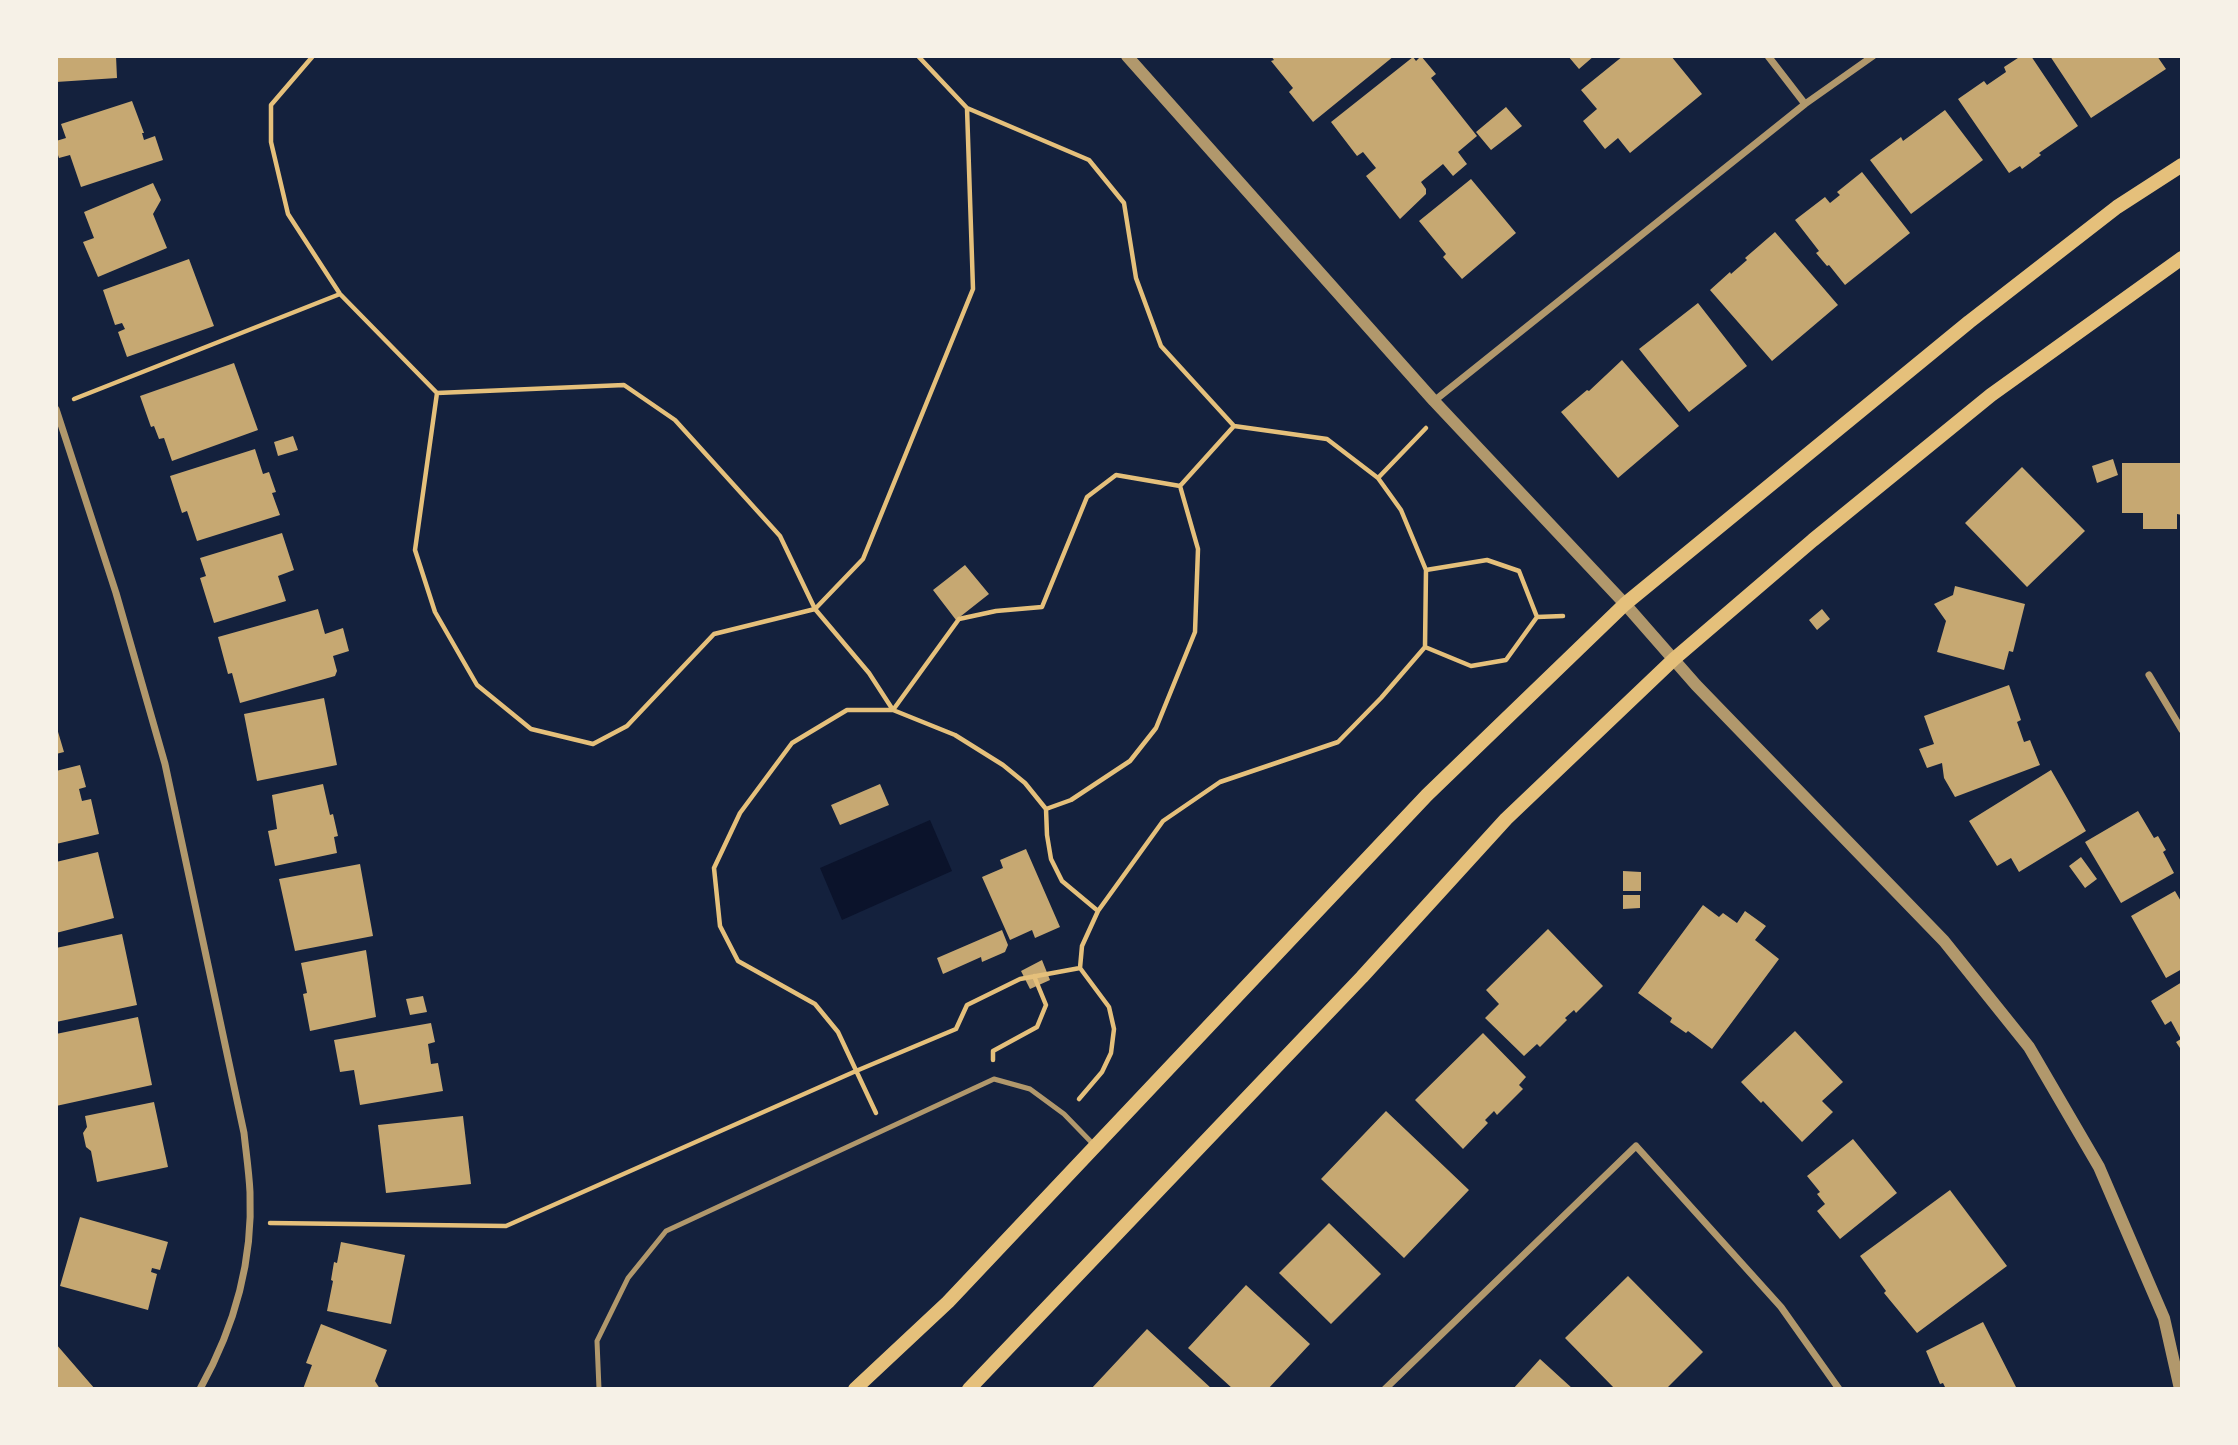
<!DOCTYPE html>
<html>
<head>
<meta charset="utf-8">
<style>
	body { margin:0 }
	#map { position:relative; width:2238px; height:1445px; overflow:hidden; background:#14213d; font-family:"Alegreya Sans",sans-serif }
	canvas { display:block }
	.frame { position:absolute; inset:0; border:58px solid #f6f1e7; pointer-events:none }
</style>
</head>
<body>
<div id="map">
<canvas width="2238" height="1445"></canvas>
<div class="frame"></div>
</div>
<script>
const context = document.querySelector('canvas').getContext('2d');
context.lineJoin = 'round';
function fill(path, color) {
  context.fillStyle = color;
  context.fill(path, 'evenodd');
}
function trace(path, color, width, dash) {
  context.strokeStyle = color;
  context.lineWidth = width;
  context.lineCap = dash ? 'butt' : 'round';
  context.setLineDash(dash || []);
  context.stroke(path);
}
const water = new Path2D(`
	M 930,820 L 952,871 L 842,920 L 820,868 Z`);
const building = new Path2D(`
	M 56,56 L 116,56 L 117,78 L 56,82 Z
	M 1271,56 L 1394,56 L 1313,122 L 1289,92 L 1293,88 L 1271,61 L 1274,60 Z
	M 1421,56 L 1436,74 L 1431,78 L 1477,136 L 1458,152 L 1467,164 L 1453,176 L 1443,164 L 1421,182 L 1426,189 L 1426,194 L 1400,219 L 1366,176 L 1376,168 L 1363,152 L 1357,156 L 1331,122 L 1413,57 L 1416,61 Z
	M 1568,56 L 1594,56 L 1579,69 Z
	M 1623,56 L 1671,56 L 1702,94 L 1630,153 L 1618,138 L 1605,149 L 1583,121 L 1597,109 L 1581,90 Z
	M 2021,56 L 2031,56 L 2078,126 L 2039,153 L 2041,155 L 2022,169 L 2020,166 L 2009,173 L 1958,99 L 1984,81 L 1987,85 L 2006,72 L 2004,67 Z
	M 2050,56 L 2157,56 L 2166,69 L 2091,118 Z
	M 132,101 L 144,133 L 142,133 L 144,140 L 155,136 L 163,160 L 81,187 L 70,155 L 59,158 L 56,149 L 56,141 L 66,138 L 61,124 Z
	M 1506,107 L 1522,126 L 1491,150 L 1476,132 Z
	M 1945,110 L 1983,160 L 1911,214 L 1870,160 L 1901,137 L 1903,141 Z
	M 1862,172 L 1910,233 L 1845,285 L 1829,265 L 1827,266 L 1816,253 L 1819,251 L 1795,220 L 1825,197 L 1830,203 L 1840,195 L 1837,192 Z
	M 1471,179 L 1516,233 L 1462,279 L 1443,257 L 1446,254 L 1419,221 Z
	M 153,183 L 161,200 L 153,214 L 167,248 L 98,277 L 83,242 L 94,238 L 84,212 Z
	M 1775,232 L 1838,305 L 1772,361 L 1710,290 L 1730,272 L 1731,274 L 1747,260 L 1745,258 Z
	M 189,259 L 214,326 L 127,357 L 118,332 L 125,329 L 122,323 L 115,325 L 103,290 Z
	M 1698,303 L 1747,366 L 1689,412 L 1639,349 Z
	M 1622,360 L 1679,426 L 1618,478 L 1561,412 L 1587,390 L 1589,391 Z
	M 234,363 L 258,430 L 172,461 L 164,438 L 159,439 L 154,426 L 151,427 L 140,396 Z
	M 293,436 L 298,450 L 278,456 L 274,442 Z
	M 255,449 L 263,474 L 269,472 L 276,492 L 272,493 L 280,515 L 197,541 L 187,511 L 182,513 L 170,476 Z
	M 2113,459 L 2118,475 L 2097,483 L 2092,466 Z
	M 2122,463 L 2182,463 L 2182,515 L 2177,514 L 2177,529 L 2143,529 L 2143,513 L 2122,513 Z
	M 2022,467 L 2085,531 L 2027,587 L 1965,523 Z
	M 282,533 L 294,570 L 278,576 L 286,601 L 214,623 L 200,578 L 206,576 L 200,558 Z
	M 965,565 L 989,594 L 956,620 L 933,590 Z
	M 1955,586 L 2025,604 L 2013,652 L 2009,651 L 2004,670 L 1937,652 L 1946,621 L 1934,604 L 1953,595 Z
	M 318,609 L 325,634 L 343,628 L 349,651 L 333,656 L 337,671 L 335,676 L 240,703 L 232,673 L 228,674 L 218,637 Z
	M 1822,609 L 1830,619 L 1817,630 L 1809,620 Z
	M 2009,685 L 2021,720 L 2017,722 L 2024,742 L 2030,740 L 2040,765 L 1955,797 L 1944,778 L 1942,763 L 1927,768 L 1919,749 L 1934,744 L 1924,716 Z
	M 324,698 L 337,765 L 257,781 L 244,714 Z
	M 56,725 L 64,752 L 56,754 Z
	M 80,765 L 86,787 L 79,789 L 82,801 L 91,799 L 99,834 L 56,844 L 56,771 Z
	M 2051,770 L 2086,831 L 2019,872 L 2011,858 L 1997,866 L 1969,821 Z
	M 323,784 L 330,815 L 333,814 L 338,836 L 334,837 L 337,853 L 275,866 L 268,831 L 277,829 L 272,795 Z
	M 880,784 L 889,805 L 840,825 L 831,805 Z
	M 2138,811 L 2154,838 L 2158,836 L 2166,850 L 2163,852 L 2174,873 L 2121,903 L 2085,842 Z
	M 1026,849 L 1060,927 L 1035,938 L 1032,930 L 1010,940 L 982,877 L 1003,868 L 1000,860 Z
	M 98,852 L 114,918 L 56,933 L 56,862 Z
	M 2081,857 L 2097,879 L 2085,888 L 2069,866 Z
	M 360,864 L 373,936 L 295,951 L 279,879 Z
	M 1623,871 L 1641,872 L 1641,891 L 1623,891 Z
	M 2175,891 L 2182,903 L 2182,969 L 2166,978 L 2131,916 Z
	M 1623,895 L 1640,895 L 1640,908 L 1623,909 Z
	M 1703,905 L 1719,917 L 1723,913 L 1737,923 L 1745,911 L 1766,926 L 1755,940 L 1779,959 L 1712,1049 L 1688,1031 L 1686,1033 L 1670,1022 L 1672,1018 L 1638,993 Z
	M 1548,929 L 1603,986 L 1576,1013 L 1574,1010 L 1565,1018 L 1567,1020 L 1540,1047 L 1537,1044 L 1524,1056 L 1485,1018 L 1499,1004 L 1486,990 Z
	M 1002,930 L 1008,945 L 1005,952 L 982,962 L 981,957 L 943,974 L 937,958 Z
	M 122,934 L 137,1005 L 56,1022 L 56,948 Z
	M 366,950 L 376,1017 L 310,1031 L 303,994 L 307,993 L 301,963 Z
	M 1042,960 L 1050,980 L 1030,989 L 1021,971 Z
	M 2182,982 L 2182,1051 L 2176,1042 L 2181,1039 L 2171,1021 L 2165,1025 L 2151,1001 Z
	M 423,996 L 427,1012 L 410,1015 L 406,999 Z
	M 138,1017 L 152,1085 L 56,1106 L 56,1034 Z
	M 431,1023 L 435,1042 L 428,1044 L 431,1064 L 438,1063 L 443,1091 L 360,1105 L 354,1070 L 340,1072 L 334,1040 Z
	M 1795,1031 L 1843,1082 L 1822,1101 L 1833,1112 L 1802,1142 L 1763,1101 L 1761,1103 L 1741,1082 Z
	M 1483,1033 L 1526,1077 L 1519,1085 L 1523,1089 L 1497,1115 L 1494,1111 L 1485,1120 L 1488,1123 L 1463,1149 L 1415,1100 Z
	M 154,1102 L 168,1167 L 97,1182 L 91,1151 L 86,1147 L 83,1133 L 87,1127 L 85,1116 Z
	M 1386,1111 L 1469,1190 L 1404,1258 L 1321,1179 Z
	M 463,1116 L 471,1184 L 386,1193 L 378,1125 Z
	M 1853,1139 L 1897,1193 L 1840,1239 L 1817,1211 L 1825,1204 L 1817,1194 L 1820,1192 L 1807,1176 Z
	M 1950,1190 L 2007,1266 L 1917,1333 L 1884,1293 L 1886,1291 L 1860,1256 Z
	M 80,1217 L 168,1242 L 160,1270 L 152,1268 L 151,1272 L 157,1274 L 148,1310 L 60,1286 Z
	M 1329,1223 L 1381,1274 L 1331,1324 L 1279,1273 Z
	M 341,1242 L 405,1255 L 391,1324 L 327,1311 L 333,1281 L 331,1280 L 334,1262 L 337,1263 Z
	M 1628,1276 L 1703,1352 L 1666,1389 L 1615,1389 L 1565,1338 Z
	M 1246,1285 L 1310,1344 L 1268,1389 L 1233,1389 L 1188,1348 Z
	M 1983,1322 L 2017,1389 L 1946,1389 L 1943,1383 L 1940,1384 L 1926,1351 Z
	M 321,1324 L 387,1350 L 375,1381 L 380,1389 L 303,1389 L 312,1365 L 306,1363 Z
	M 1147,1329 L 1212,1389 L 1091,1389 Z
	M 56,1344 L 95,1389 L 56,1389 Z
	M 1540,1359 L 1573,1389 L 1513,1389 Z`);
const path = new Path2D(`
	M 313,56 L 271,105 L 271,142 L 288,214 L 340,294 L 437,393 L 624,385 L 675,420 L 780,536 L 815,609 L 869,673 L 893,710 L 959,619 L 996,611 L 1042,607 L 1087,497 L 1116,475 L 1180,486 L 1198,549 L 1195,632 L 1156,728 L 1130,761 L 1071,800 L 1046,809
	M 918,56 L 967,108 L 1089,160 L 1124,203 L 1136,278 L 1161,346 L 1234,426 L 1327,439 L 1378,478 L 1401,510 L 1426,570 L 1425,647 L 1381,698 L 1338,742 L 1220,782 L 1163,821 L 1098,911 L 1082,946 L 1080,968 L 1109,1007 L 1114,1029 L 1111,1053 L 1102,1072 L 1079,1099
	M 437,393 L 415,550 L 435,612 L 477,685 L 531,729 L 593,744 L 627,726 L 714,634 L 815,609 L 863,559 L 973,289 L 967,108
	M 74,399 L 340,294
	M 1378,478 L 1426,428
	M 1180,486 L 1234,426
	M 1537,617 L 1563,616
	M 1425,647 L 1471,666 L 1506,660 L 1537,617 L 1519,571 L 1487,560 L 1426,570
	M 993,1060 L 993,1051 L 1037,1027 L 1046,1005 L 1034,976
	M 876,1113 L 838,1032 L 815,1004 L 738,961 L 720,926 L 714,868 L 740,813 L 792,743 L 847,710 L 893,710 L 955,735 L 1003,765 L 1025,783 L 1046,809 L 1047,835 L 1051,859 L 1062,881 L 1098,911
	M 270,1223 L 506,1226 L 856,1071 L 956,1029 L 967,1005 L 1020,979 L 1080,968`);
const service = new Path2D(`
	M 599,1389 L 597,1341 L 628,1278 L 666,1231 L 994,1079 L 1030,1089 L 1064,1114 L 1095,1146`);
const minor = new Path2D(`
	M 1768,56 L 1805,104
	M 1434,401 L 1805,104 L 1873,56
	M 56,409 L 116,593 L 165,764 L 244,1133 C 246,1152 249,1172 250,1192 C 253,1262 234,1328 200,1389
	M 2149,675 L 2182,730
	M 1385,1389 L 1636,1146 L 1781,1307 L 1839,1389`);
const tertiary = new Path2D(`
	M 1127,56 L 1434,401 L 1625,604 L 1696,685 L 1944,941 L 2029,1047 L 2099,1167 L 2164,1318 L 2180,1389`);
const secondary = new Path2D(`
	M 855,1389 L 948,1302 L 1427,795 L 1625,604 L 1969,322 L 2117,207 L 2182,165
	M 969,1389 L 1362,977 L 1506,819 L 1674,659 L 1813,540 L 1991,395 L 2182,258`);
fill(water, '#0b132b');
fill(building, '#c6a872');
trace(path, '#e5c07b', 4.5);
trace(service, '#b1986c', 5);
trace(minor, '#b1986c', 7);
trace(tertiary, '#b1986c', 12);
trace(secondary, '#e5c07b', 14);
</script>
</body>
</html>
